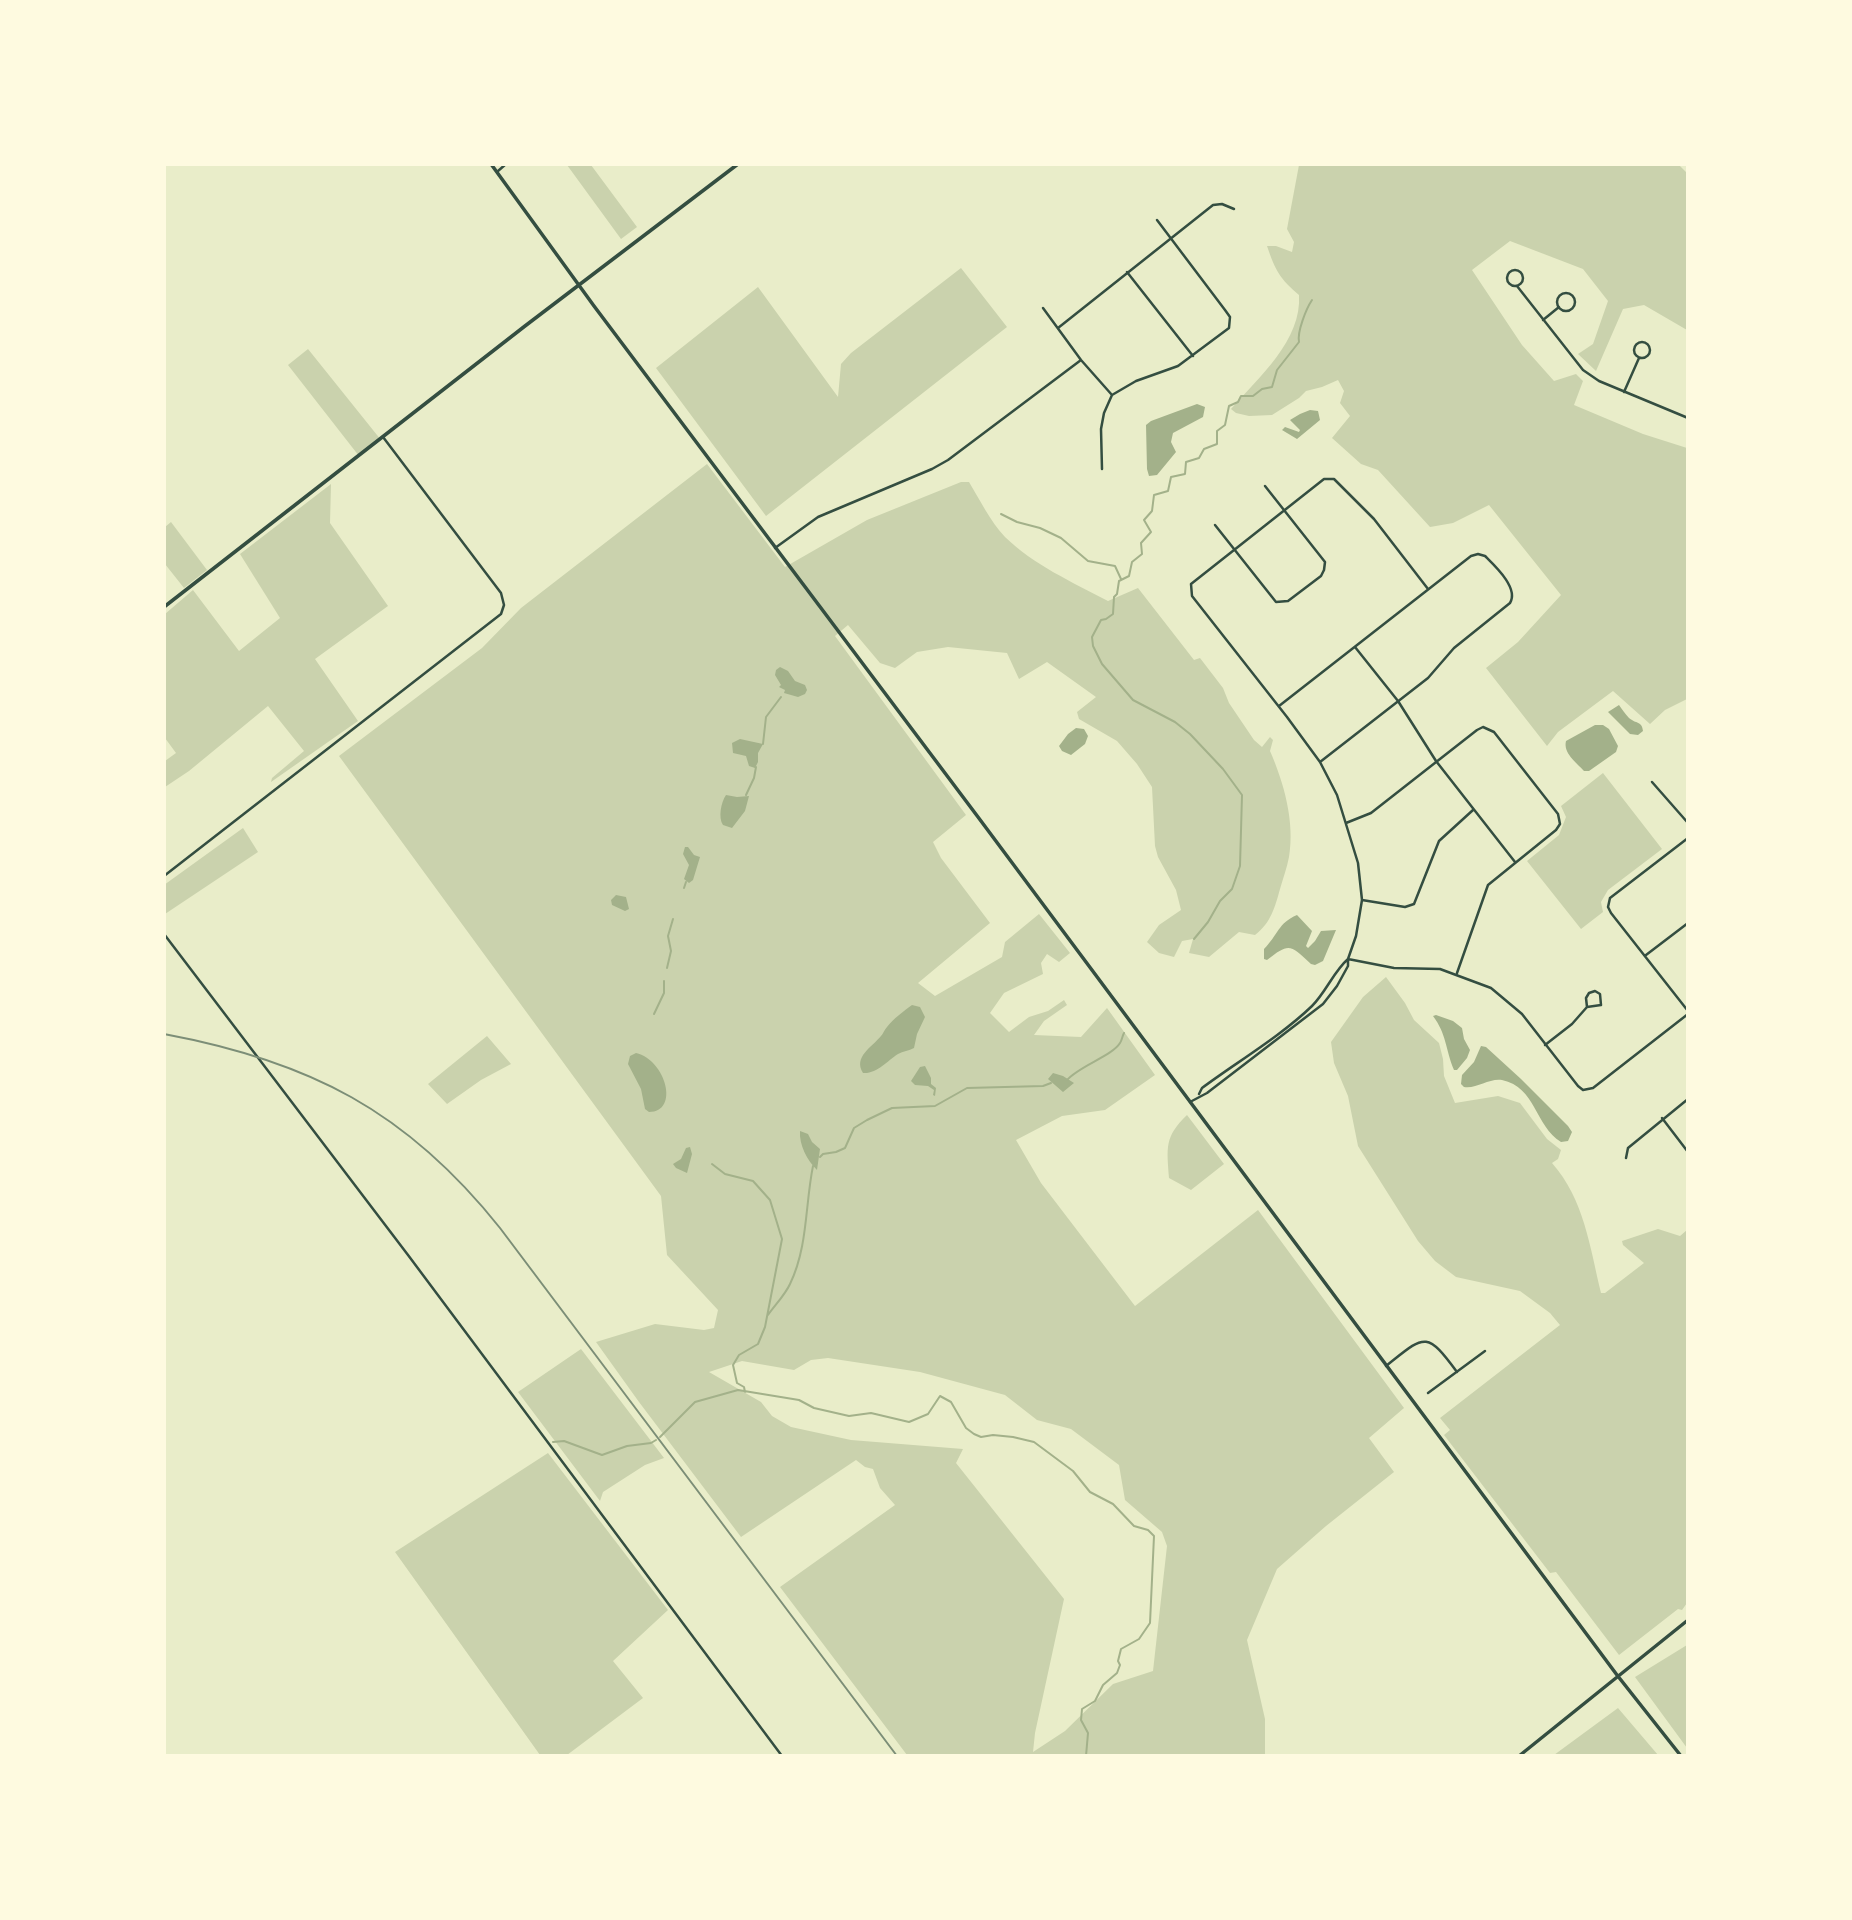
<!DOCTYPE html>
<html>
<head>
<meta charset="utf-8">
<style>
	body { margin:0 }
	#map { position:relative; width:1852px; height:1920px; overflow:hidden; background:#e9edc9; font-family:Rubik,sans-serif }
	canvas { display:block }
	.frame { position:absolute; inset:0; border:166px solid #fefae0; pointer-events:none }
</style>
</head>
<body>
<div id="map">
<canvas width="1852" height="1920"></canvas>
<div class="frame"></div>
</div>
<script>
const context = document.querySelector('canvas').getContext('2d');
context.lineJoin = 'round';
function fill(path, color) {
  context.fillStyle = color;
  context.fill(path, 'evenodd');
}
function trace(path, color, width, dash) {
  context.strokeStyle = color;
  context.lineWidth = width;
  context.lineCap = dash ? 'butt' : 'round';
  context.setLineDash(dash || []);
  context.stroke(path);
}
const green = new Path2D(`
	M 567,165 L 591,165 L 637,227 L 621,239 Z
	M 1299,165 L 1678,164 L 1687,173 L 1687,330 L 1644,305 L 1623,309 L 1596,371 L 1578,354 L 1593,344 L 1608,301 L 1583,269 L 1510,241 L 1472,270 L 1522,345 L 1554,381 L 1576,374 L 1583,381 L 1574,405 L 1643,434 L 1687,448 L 1687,699 L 1665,710 L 1650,724 L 1613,691 L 1558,732 L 1547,746 L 1486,668 L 1518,642 L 1561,595 L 1489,505 L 1453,523 L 1430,527 L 1378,470 L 1361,464 L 1332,438 L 1350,416 L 1340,403 L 1344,391 L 1338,380 L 1322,387 L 1306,391 L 1299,398 L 1272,415 L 1249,416 L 1236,413 L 1231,409 C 1259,377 1302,340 1299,295 C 1280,279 1275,270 1267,246 L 1276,246 L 1292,252 L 1294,242 L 1287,229 Z
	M 961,268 L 1007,327 L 766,516 L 656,368 L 758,287 L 838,397 L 841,364 L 851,353 Z
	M 308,349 L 381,440 L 359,456 L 288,365 Z
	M 707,464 L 785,567 L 867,520 L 961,482 L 969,482 C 980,500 990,521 1005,537 C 1034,565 1072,582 1108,601 L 1138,588 L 1194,660 L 1200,658 L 1223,688 L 1229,703 L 1254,740 L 1262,747 L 1270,737 L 1273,740 L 1270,751 C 1284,783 1295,822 1289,857 C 1287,868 1283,878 1280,889 C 1275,907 1271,923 1255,935 L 1239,932 L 1209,957 L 1189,953 L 1193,939 L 1182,941 L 1174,957 L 1159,953 L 1147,942 L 1159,925 L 1181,910 L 1176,890 L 1158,857 L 1155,846 L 1152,787 L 1137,764 L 1117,741 L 1079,719 L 1077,712 L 1096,697 L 1047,662 L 1019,679 L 1007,653 L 948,647 L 917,652 L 895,668 L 880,663 L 848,625 L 835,636 L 966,815 L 933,842 L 941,858 L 990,923 L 918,983 L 935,996 L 1002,957 L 1005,942 L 1039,914 L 1070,953 L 1059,962 L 1047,954 L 1041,963 L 1043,974 L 1004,993 L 990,1013 L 1009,1032 L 1029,1017 L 1048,1011 L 1064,1000 L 1067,1005 L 1044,1021 L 1034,1035 L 1081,1037 L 1107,1008 L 1155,1075 L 1105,1110 L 1062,1116 L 1016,1140 L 1041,1183 L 1135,1306 L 1258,1210 L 1404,1408 L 1369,1438 L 1394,1472 L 1326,1526 L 1277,1569 L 1247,1640 L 1265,1719 L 1265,1755 L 907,1755 L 780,1587 L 895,1505 L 880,1488 L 873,1469 L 865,1467 L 856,1460 L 741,1537 L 639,1402 L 596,1342 L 655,1324 L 704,1330 L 714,1328 L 718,1310 L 667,1255 L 661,1196 L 339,756 L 482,648 L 521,608 ZM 828,1358 L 920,1372 L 1005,1395 L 1037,1420 L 1071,1429 L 1119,1465 L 1125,1500 L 1162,1532 L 1167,1546 L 1153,1671 L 1113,1684 L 1065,1731 L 1033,1752 L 1035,1733 L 1064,1599 L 956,1463 L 963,1449 L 851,1440 L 791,1427 L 772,1416 L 761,1402 L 709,1372 L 742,1361 L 794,1370 L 811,1360 Z
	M 331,484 L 330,523 L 388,606 L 315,659 L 358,721 L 271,782 L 272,778 L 304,751 L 268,706 L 189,771 L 165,787 L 165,761 L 176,753 L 165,738 L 165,614 L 193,590 L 239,651 L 280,618 L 240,554 Z
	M 171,522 L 207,570 L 184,588 L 165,564 L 165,527 Z
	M 1603,773 L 1662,849 L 1608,890 L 1601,902 L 1603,912 L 1581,929 L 1527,861 L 1559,835 L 1566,817 L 1561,806 Z
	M 243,828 L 258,852 L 165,914 L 164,885 Z
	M 1386,977 L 1405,1003 L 1414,1020 L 1439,1043 L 1443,1059 L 1444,1076 L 1455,1103 L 1498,1096 L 1520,1103 L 1547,1139 L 1561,1150 L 1558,1159 L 1552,1163 C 1584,1199 1590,1247 1601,1293 L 1605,1293 L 1644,1263 L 1623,1245 L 1622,1241 L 1658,1229 L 1680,1236 L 1687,1230 L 1687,1603 L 1682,1610 L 1678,1609 L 1619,1655 L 1556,1572 L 1550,1573 L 1444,1435 L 1450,1430 L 1440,1418 L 1560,1325 L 1550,1313 L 1520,1291 L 1456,1277 L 1435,1261 L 1418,1241 L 1358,1146 L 1348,1096 L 1334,1063 L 1331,1042 L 1363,997 Z
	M 487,1036 L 511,1064 L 481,1080 L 447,1104 L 428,1084 Z
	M 1187,1115 L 1224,1164 L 1191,1190 L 1169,1178 C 1167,1148 1164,1137 1187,1115 Z
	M 581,1349 L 664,1458 L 645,1465 L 603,1492 L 600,1501 L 518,1392 Z
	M 548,1453 L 668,1610 L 613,1661 L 643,1698 L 567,1755 L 540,1755 L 395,1552 Z
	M 1687,1645 L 1687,1748 L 1635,1677 Z
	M 1618,1708 L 1658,1755 L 1554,1755 Z`);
const water = new Path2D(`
	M 1197,404 L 1205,407 L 1203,417 L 1173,433 L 1171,442 L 1176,452 L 1157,475 L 1149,476 L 1147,469 L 1146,425 L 1151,421 Z
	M 1310,410 L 1318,411 L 1320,420 L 1297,439 L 1282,430 L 1285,427 L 1299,432 L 1300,430 L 1290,420 L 1300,414 Z
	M 780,667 L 788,671 L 795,681 L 805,685 L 807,690 L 805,694 L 798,697 L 784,693 L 785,690 L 779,687 L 781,685 L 775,675 L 776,670 Z
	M 1619,705 C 1622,709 1625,714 1629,718 C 1636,724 1642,721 1643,731 L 1638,735 L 1630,734 L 1608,712 Z
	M 1595,725 L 1603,725 L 1609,729 L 1618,746 L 1616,752 L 1589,771 L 1584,771 C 1576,762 1563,753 1566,741 Z
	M 1076,728 L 1084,729 L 1088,736 L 1085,744 L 1071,755 L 1062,751 L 1059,746 L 1068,734 Z
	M 740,739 L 763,744 L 758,753 L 758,762 L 755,768 L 749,766 L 746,756 L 733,753 L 732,743 Z
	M 726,795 L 737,797 L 749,796 L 745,811 L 732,828 L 723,825 C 718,818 721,802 726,795 Z
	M 685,847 L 688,847 L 694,855 L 700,857 L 693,880 L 689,883 L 684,879 L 689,865 L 683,854 Z
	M 616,895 L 626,897 L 629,909 L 625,911 L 612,905 L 611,900 Z
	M 1297,915 L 1312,931 L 1306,946 L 1308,948 L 1315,941 L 1321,931 L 1336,930 L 1323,961 L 1315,965 L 1311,964 C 1290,945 1290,942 1267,960 L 1264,959 L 1264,949 C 1278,935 1278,923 1297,915 Z
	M 912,1005 L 920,1007 L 925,1017 L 917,1034 L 914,1048 C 909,1051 903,1051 898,1054 C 887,1061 877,1074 863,1073 C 853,1057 872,1047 881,1036 C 883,1034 884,1030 887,1027 C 893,1019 904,1011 912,1005 Z
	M 1436,1015 L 1453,1021 L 1462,1028 L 1464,1039 L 1470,1050 L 1467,1058 L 1457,1070 L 1454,1070 C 1445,1048 1447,1035 1433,1016 Z
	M 1481,1046 L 1486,1047 L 1521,1079 L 1568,1126 L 1572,1132 L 1568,1141 L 1561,1142 C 1535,1126 1536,1087 1502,1080 C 1489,1078 1477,1089 1464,1087 L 1461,1084 L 1462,1075 L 1474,1062 Z
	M 636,1053 C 666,1060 680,1112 649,1112 L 645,1109 L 641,1089 L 628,1064 L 630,1056 Z
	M 925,1066 L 931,1078 L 931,1084 L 936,1088 L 935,1096 L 933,1095 L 934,1090 L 928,1086 L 915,1085 L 911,1081 L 920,1067 Z
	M 1053,1073 L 1063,1076 L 1074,1083 L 1063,1092 L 1048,1079 Z
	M 800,1131 L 808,1134 L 812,1142 L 820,1149 L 817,1170 C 807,1160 799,1145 800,1131 Z
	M 690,1147 L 692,1154 L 687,1173 L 676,1168 L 673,1164 L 681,1159 L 686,1148 Z`);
const stream = new Path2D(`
	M 1001,514 L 1017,522 L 1040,528 L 1061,538 L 1088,561 L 1115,566 L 1121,579
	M 763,744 L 766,717 L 781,697
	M 746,795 L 754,778 L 756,767
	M 684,888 L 686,882
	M 1194,939 L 1208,922 L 1220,901 L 1232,889 L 1240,866 L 1242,795 L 1223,769 L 1190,734 L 1175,722 L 1133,700 L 1102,664 L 1093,646 L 1092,637 L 1101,620 L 1106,619 L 1113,614 L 1114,597 L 1117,594 L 1119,581 L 1129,576 L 1132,562 L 1142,554 L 1141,543 L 1151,532 L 1144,520 L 1152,511 L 1154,495 L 1168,491 L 1171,477 L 1185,474 L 1186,462 L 1199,458 L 1204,449 L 1217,444 L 1217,431 L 1225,425 L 1229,406 L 1238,402 L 1241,396 L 1253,396 L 1262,389 L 1272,387 L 1277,370 L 1299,342 C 1297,332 1306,309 1312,300
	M 667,968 L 671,951 L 668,936 L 673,919
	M 654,1014 L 664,993 L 664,981
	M 1067,1080 C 1079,1066 1112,1056 1120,1043 C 1122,1040 1122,1037 1124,1033
	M 820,1157 L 823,1154 L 836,1152 L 845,1148 L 854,1128 L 867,1120 L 892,1108 L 935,1106 L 967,1088 L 1043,1086 L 1051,1083
	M 712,1164 L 725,1174 L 753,1181 L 770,1200 L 782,1239 L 765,1327 L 758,1344 L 739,1355 L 733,1365 L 737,1383 L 744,1387 L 745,1392
	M 768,1315 C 775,1305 785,1295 790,1284 C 808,1247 805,1205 813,1166
	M 660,1437 L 695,1402 L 738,1390 L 799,1400 L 814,1408 L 849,1416 L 871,1413 L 909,1422 L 928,1414 L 940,1396 L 951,1402 L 966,1428 L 974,1434 L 981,1437 L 993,1435 L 1013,1437 L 1034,1442 L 1073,1471 L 1090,1492 L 1113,1504 L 1134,1526 L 1148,1530 L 1154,1536 L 1150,1623 L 1139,1639 L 1121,1649 L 1118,1661 L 1120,1665 L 1117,1673 L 1103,1685 L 1095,1701 L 1082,1709 L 1081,1720 L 1088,1733 L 1086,1756
	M 553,1442 L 564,1441 L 602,1455 L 627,1446 L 651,1443 L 656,1440`);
const minor = new Path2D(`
	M 498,171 L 506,164
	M1507 278a8 8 0 1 1 16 0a8 8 0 1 1-16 0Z
	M 1127,272 L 1193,356
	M 1517,286 L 1583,370 L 1599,381 L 1688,418
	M1557 302a9 9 0 1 1 18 0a9 9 0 1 1-18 0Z
	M 1043,308 L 1081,360 L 1112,395
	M 1543,320 L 1559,307
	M 1058,328 L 1213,205 L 1222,204 L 1234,209
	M1634 350a8 8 0 1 1 16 0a8 8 0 1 1-16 0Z
	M 1624,392 L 1639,358
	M 1102,469 L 1101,429 L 1104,413 L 1112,395 L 1136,381 L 1178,366 L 1229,328 L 1230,317 L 1225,310 L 1157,220
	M 1215,525 L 1276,602 L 1288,601 L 1321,576 L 1324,570 L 1325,562 L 1265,486
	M 775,548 L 818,517 L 932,469 L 948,460 L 1081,360
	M 1355,647 L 1398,701 L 1436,761 L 1515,862
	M 1279,706 L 1471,556 L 1478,554 L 1485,556 C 1495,566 1519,588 1510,603 L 1454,648 L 1428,678 L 1320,762
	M 1652,782 L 1688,823
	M 1346,823 L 1371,813 L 1477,730 L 1483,727 L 1494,732 L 1558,814 L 1560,824 L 1556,830 L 1488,885 L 1457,973
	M 1688,838 L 1610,898 L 1608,907 L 1611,913 L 1688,1011
	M 164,876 L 501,614 L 504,605 L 501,593 L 383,437
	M 1362,900 L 1405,907 L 1414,904 L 1439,841 L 1473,810
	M 164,934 L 408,1255 L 782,1756
	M 1646,955 L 1688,923
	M 1348,959 L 1394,968 L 1440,969 L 1491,988 L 1522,1014 L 1578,1086 L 1583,1090 L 1593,1088 L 1688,1014
	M 1545,1045 L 1572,1024 L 1587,1007 L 1586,998 L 1589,993 L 1595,991 L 1600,994 L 1601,1005 L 1587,1007
	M 1199,1094 L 1202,1088 C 1237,1062 1281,1036 1312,1006 C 1326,992 1334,971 1348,959
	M 1190,1102 L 1207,1093 L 1323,1004 L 1337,986 L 1348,966 L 1348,959 L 1356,936 L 1362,900 L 1358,863 L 1337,795 L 1320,762 L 1287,717 L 1192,596 L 1191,584 L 1324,479 L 1334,479 L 1374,519 L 1428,589
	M 1662,1118 L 1688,1152
	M 1626,1158 L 1628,1148 L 1688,1099
	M 1386,1366 C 1425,1335 1426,1330 1457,1372
	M 1428,1393 L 1485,1351`);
const secondary = new Path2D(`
	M 491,164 L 594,306 L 978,817 L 1617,1675 L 1681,1756
	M 164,607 L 525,326 L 738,164
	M 1519,1756 L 1688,1620`);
const rail = new Path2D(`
	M 164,1034 C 309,1061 407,1111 500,1228 L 897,1756`);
fill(green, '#cad2ad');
fill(water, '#a3b18a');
trace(stream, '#a3b18a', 2);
trace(minor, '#344e41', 2.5);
trace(secondary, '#344e41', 3.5);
trace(rail, '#7c8e77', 2);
</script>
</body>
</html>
